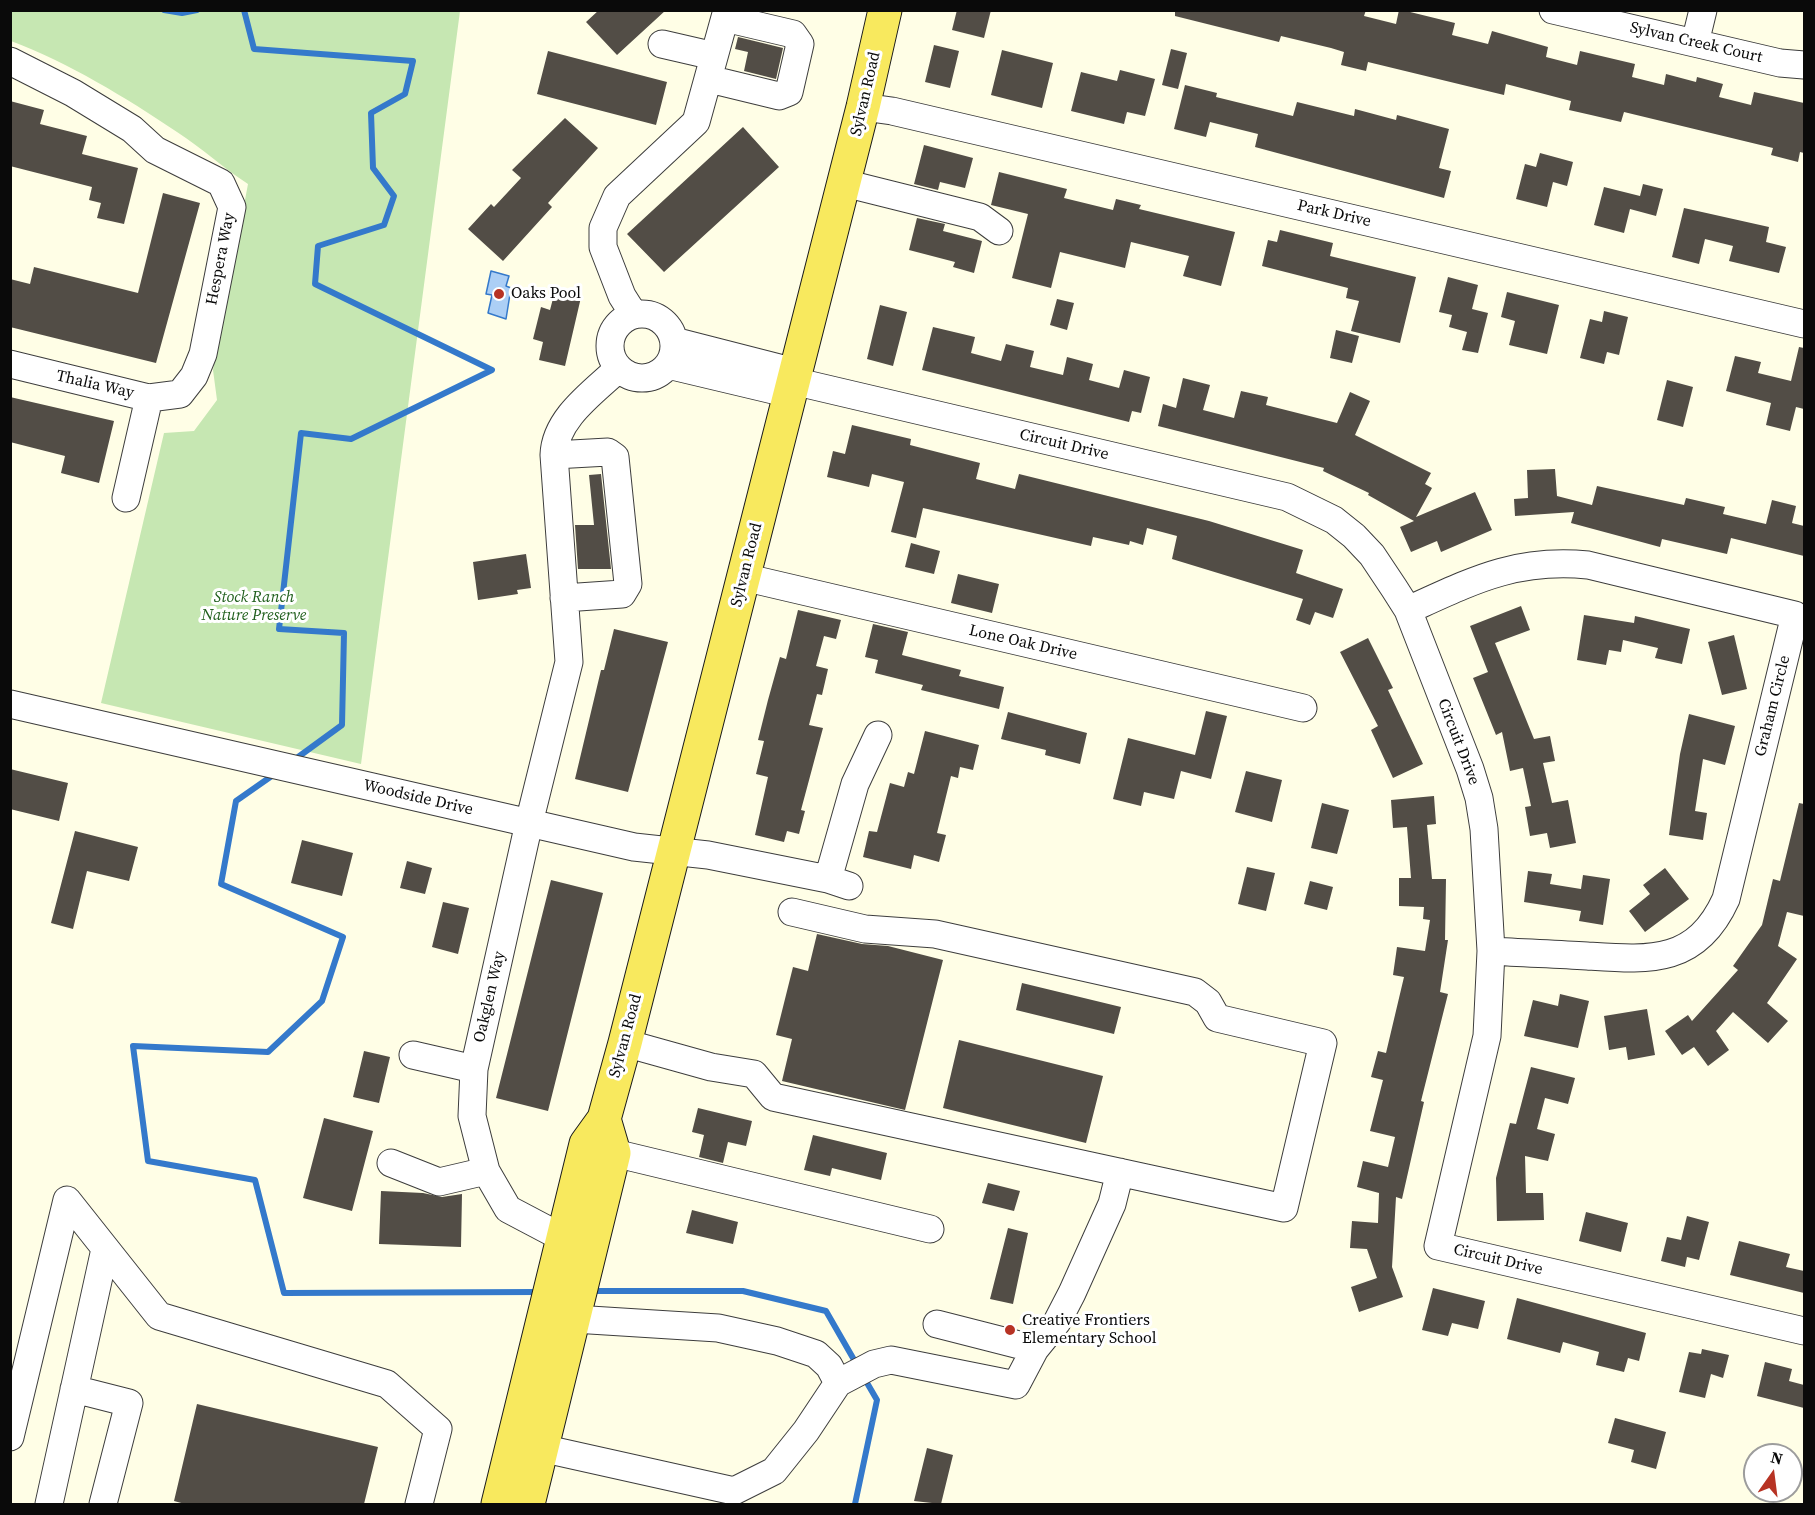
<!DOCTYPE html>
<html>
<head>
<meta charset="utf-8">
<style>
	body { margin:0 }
	#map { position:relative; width:1815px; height:1515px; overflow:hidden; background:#fffee6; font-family:"Source Serif 4",serif }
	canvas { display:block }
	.frame { position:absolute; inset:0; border:12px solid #0a0a0a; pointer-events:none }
	.north { position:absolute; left:1743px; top:1443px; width:60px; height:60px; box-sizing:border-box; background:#fff; border:2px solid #9d9d9d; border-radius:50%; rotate:14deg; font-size:16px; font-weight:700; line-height:24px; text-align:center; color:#0a0a0a }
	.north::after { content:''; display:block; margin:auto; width:21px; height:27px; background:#b73324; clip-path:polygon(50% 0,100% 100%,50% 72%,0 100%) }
</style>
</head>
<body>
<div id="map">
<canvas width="1815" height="1515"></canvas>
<div class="frame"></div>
<div class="north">N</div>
</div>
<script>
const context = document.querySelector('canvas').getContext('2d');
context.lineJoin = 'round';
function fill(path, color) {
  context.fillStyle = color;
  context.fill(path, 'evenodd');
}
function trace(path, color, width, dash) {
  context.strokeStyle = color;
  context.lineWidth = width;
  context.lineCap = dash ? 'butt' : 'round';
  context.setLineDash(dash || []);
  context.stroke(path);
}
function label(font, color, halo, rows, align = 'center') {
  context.font = font + ' "Source Serif 4",serif';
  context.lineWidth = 6;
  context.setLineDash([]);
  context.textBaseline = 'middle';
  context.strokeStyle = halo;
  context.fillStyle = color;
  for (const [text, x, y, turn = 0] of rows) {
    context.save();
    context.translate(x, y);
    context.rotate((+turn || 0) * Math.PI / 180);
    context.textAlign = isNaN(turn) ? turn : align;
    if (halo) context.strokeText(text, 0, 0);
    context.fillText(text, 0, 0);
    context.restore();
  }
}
const green = new Path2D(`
	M 10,11 L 460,11 L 361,764 L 101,703 L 164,433 L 194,431 L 217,400 L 213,370 L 248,184 C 223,168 202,148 177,132 C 125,97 69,63 11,41 Z`);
const water = new Path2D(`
	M 491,271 L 509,276 L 506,286 L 511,288 L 506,319 L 488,313 L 492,295 L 486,294 Z`);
const stream = new Path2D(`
	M 164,10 L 182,13 L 197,10
	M 244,10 L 254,49 L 413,61 L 405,94 L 371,113 L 373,168 L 394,196 L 384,225 L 318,246 L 315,284 L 492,370 L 351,439 L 301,433 L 279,629 L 344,633 L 342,725 L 294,760
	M 276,773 L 236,801 L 221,884 L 343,937 L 322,1001 L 268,1052 L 133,1046 L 148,1161 L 255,1180 L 284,1293 L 539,1292
	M 591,1291 L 743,1291 L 826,1311 L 857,1365
	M 855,1504 L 877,1400 L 863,1376`);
const building = new Path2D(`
	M 599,10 L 666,10 L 617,55 L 586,22 Z
	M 957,10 L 991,10 L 984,38 L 952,30 Z
	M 1175,10 L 1366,10 L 1364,16 L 1396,24 L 1399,10 L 1402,10 L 1455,23 L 1452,35 L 1488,44 L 1492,31 L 1548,47 L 1546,57 L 1577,65 L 1580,51 L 1635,64 L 1632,77 L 1664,85 L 1666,74 L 1696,82 L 1697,77 L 1723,84 L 1719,97 L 1751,105 L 1754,92 L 1804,103 L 1804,153 L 1800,152 L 1798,162 L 1771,155 L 1773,148 L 1624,112 L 1621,122 L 1591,115 L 1569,110 L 1571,101 L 1506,84 L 1504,95 L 1368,62 L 1366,71 L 1341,65 L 1344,52 L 1331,48 L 1281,36 L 1279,42 L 1175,16 Z
	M 738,37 L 783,48 L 776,79 L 744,71 L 748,52 L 735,49 Z
	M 934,45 L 959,51 L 950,88 L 925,82 Z
	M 1171,49 L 1187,53 L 1178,89 L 1162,85 Z
	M 1002,50 L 1053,63 L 1042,108 L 991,95 Z
	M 548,51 L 667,82 L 656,125 L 537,94 Z
	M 1120,70 L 1155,79 L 1145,116 L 1127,112 L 1124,124 L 1071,111 L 1081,72 L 1117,81 Z
	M 1185,85 L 1217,93 L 1216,97 L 1293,116 L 1297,102 L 1354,116 L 1355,109 L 1396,120 L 1397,115 L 1449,129 L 1439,168 L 1451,171 L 1444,198 L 1255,147 L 1258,134 L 1210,122 L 1206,137 L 1174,129 Z
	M 10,101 L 44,110 L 40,124 L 87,136 L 82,154 L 138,168 L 124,224 L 97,218 L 101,203 L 89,200 L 92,187 L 10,166 Z
	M 565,118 L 598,148 L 548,203 L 552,207 L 503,261 L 468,229 L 491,204 L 494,207 L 521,178 L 512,170 Z
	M 743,127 L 779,167 L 664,272 L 627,234 Z
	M 924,145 L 973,158 L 965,188 L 940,182 L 938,190 L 914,184 Z
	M 1540,153 L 1573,162 L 1567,186 L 1553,182 L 1547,207 L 1516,199 L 1525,164 L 1536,167 Z
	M 999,172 L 1067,189 L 1064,198 L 1113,210 L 1116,199 L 1141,205 L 1139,209 L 1235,232 L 1221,286 L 1183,276 L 1189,256 L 1131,242 L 1125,268 L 1060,252 L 1051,288 L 1012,278 L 1028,214 L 991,205 Z
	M 1643,184 L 1663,189 L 1656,216 L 1630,209 L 1624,233 L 1594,225 L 1604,187 L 1640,196 Z
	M 163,193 L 200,203 L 156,363 L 10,327 L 10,279 L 30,284 L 34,267 L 138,293 Z
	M 1684,208 L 1769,227 L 1766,242 L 1786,247 L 1779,273 L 1729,261 L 1733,246 L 1705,239 L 1699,264 L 1672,257 Z
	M 917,218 L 945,224 L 943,231 L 982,241 L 974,273 L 953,267 L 955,262 L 909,250 Z
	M 1280,230 L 1333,243 L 1330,256 L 1416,277 L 1400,343 L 1351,331 L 1359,301 L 1346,298 L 1348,288 L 1262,266 L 1268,240 L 1277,242 Z
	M 1448,277 L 1478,285 L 1472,309 L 1488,313 L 1478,353 L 1462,350 L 1467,332 L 1449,327 L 1452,315 L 1439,312 Z
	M 556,287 L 582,293 L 565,366 L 539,360 L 543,342 L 533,339 L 541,307 L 550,310 Z
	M 1507,292 L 1559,305 L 1547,354 L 1509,345 L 1515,321 L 1501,317 Z
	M 1057,299 L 1074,303 L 1067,330 L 1050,325 Z
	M 880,305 L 907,312 L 893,366 L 867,359 Z
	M 1604,311 L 1628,317 L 1619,355 L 1607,352 L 1604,364 L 1580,358 L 1590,319 L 1602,322 Z
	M 933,327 L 975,337 L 971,353 L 1001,361 L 1006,344 L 1034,351 L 1030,367 L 1063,375 L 1067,357 L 1093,364 L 1089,380 L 1119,388 L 1124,370 L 1150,377 L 1141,413 L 1132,411 L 1129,422 L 922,370 Z
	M 1336,330 L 1359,336 L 1352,363 L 1330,358 Z
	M 1799,347 L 1804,348 L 1804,409 L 1796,407 L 1790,431 L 1766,425 L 1771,403 L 1726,391 L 1735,356 L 1761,362 L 1758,373 L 1791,381 Z
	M 1183,378 L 1210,385 L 1203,410 L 1234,418 L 1241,391 L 1268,397 L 1266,405 L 1337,423 L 1350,392 L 1370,401 L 1355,435 L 1431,473 L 1425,484 L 1432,488 L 1416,517 L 1475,492 L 1492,530 L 1441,552 L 1437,541 L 1411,552 L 1400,527 L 1414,521 L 1368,495 L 1369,493 L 1323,471 L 1324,468 L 1158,426 L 1163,404 L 1176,408 Z
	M 1667,380 L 1693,387 L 1683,427 L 1657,420 Z
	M 10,397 L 114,421 L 99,483 L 61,473 L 65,456 L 10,442 Z
	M 852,425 L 911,439 L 910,445 L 980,463 L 976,479 L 1015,489 L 1019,474 L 1209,521 L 1303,550 L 1296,573 L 1343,589 L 1333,618 L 1315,612 L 1310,625 L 1296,620 L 1303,599 L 1172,559 L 1177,536 L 1147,528 L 1143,545 L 1130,541 L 1129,545 L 1093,537 L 1091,546 L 923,508 L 916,538 L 891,532 L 904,482 L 872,474 L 869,487 L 827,477 L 833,451 L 845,454 Z
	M 1555,469 L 1557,496 L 1592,505 L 1597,486 L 1684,505 L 1686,498 L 1725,507 L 1723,514 L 1766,524 L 1772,500 L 1796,506 L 1792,523 L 1804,526 L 1804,556 L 1731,538 L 1727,554 L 1662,539 L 1660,547 L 1571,523 L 1574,512 L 1515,516 L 1514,499 L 1528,498 L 1527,470 Z
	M 601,474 L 611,569 L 578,569 L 575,525 L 594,525 L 589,475 Z
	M 911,543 L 940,551 L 934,574 L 905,567 Z
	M 526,554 L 531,588 L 517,590 L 518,594 L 478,600 L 473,562 Z
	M 958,574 L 999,584 L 992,613 L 951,603 Z
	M 1521,606 L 1530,630 L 1495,643 L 1534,739 L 1550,736 L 1555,761 L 1543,763 L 1552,803 L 1568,800 L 1576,843 L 1550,848 L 1547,833 L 1530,836 L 1525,807 L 1531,806 L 1523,768 L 1510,771 L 1502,732 L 1496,735 L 1473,678 L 1488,672 L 1470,626 Z
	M 798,610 L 841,620 L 836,639 L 824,636 L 816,666 L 828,669 L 822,695 L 817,694 L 809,725 L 823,728 L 801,810 L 805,811 L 799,834 L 787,831 L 784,842 L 755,835 L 768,777 L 756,774 L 764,741 L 758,740 L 768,700 L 780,657 L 786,659 Z
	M 1584,615 L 1634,623 L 1635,616 L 1690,629 L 1682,664 L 1655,658 L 1658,648 L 1623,640 L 1621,652 L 1609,650 L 1606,665 L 1577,660 Z
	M 873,624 L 908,632 L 902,655 L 961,670 L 959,676 L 1004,687 L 999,709 L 921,690 L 923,685 L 875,673 L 878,660 L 865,657 Z
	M 614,629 L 668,642 L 628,792 L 575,779 L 601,670 L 604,670 Z
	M 1734,635 L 1747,689 L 1722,695 L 1708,642 Z
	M 1368,638 L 1393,688 L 1388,690 L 1423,764 L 1393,778 L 1371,730 L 1378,726 L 1340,652 Z
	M 1206,711 L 1227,716 L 1211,779 L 1181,771 L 1174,799 L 1144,792 L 1141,806 L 1113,799 L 1128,738 L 1195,755 Z
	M 1008,712 L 1087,733 L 1080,764 L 1045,755 L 1046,750 L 1001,739 Z
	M 1689,714 L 1735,726 L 1725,765 L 1703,759 L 1695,811 L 1707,813 L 1703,840 L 1669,835 L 1680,754 Z
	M 925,731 L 979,745 L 973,770 L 960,767 L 958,778 L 951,776 L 937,833 L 946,835 L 939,862 L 914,855 L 911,869 L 863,857 L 869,831 L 877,832 L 890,783 L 904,787 L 908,772 L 914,774 Z
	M 10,769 L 68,783 L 59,821 L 10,809 Z
	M 1246,771 L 1282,780 L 1272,822 L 1235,812 Z
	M 1434,796 L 1436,824 L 1427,825 L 1432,879 L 1446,879 L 1445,940 L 1448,940 L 1440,992 L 1448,994 L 1421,1101 L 1424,1102 L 1402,1199 L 1396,1197 L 1392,1267 L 1403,1297 L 1359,1312 L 1351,1287 L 1377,1278 L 1367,1249 L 1350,1248 L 1352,1221 L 1378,1223 L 1379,1193 L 1357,1187 L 1363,1161 L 1388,1167 L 1395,1137 L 1370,1131 L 1383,1080 L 1371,1077 L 1378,1051 L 1386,1053 L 1404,977 L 1393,975 L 1397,947 L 1425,951 L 1430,920 L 1423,919 L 1424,907 L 1399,906 L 1399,878 L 1411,878 L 1407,827 L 1393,828 L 1391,800 Z
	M 1322,803 L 1349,810 L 1337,854 L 1311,848 Z
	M 1799,803 L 1804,804 L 1804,916 L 1787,912 L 1778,946 L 1797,959 L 1767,1003 L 1788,1021 L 1768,1043 L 1733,1012 L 1716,1031 L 1729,1050 L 1708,1066 L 1694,1047 L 1682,1055 L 1665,1031 L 1688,1015 L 1692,1021 L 1738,970 L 1733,966 L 1762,925 L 1773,879 L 1780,881 Z
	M 75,831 L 138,847 L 129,881 L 87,871 L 73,929 L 51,923 Z
	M 302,840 L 353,853 L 342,896 L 291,883 Z
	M 407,861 L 432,868 L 425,894 L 400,888 Z
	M 1247,867 L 1275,873 L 1266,911 L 1238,904 Z
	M 1665,868 L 1689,899 L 1645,932 L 1629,911 L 1650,894 L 1643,885 Z
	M 1528,871 L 1552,874 L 1550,884 L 1581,889 L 1583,875 L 1610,879 L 1603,925 L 1579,921 L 1581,911 L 1524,902 Z
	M 551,880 L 603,893 L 548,1111 L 496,1098 Z
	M 1310,881 L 1333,887 L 1327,910 L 1304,904 Z
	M 443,902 L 469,908 L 458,954 L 432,947 Z
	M 817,934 L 862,944 L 888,946 L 943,960 L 905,1110 L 782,1081 L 792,1039 L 776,1035 L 793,967 L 808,971 Z
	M 1022,983 L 1121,1007 L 1114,1034 L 1016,1010 Z
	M 1560,994 L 1589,1001 L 1578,1048 L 1524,1036 L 1533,1000 L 1558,1006 Z
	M 1647,1009 L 1655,1055 L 1628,1060 L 1626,1047 L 1609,1050 L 1604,1016 Z
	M 959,1040 L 1103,1076 L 1086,1143 L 943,1108 Z
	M 364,1051 L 390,1057 L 379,1103 L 353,1097 Z
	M 1531,1067 L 1575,1078 L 1568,1104 L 1545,1098 L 1537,1129 L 1555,1134 L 1548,1161 L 1525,1156 L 1526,1193 L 1543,1193 L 1544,1220 L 1497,1221 L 1496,1178 L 1510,1123 L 1516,1124 Z
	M 698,1108 L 752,1121 L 746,1146 L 728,1142 L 723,1163 L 699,1157 L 704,1135 L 692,1132 Z
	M 324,1118 L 373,1131 L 352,1211 L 303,1198 Z
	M 813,1135 L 887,1153 L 881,1180 L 832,1168 L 830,1176 L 804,1170 Z
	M 988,1183 L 1020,1191 L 1014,1211 L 982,1203 Z
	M 381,1191 L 423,1193 L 442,1197 L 462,1194 L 461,1247 L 379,1244 Z
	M 692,1210 L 738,1222 L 733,1244 L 686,1233 Z
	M 1586,1212 L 1628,1223 L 1621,1252 L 1579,1241 Z
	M 1687,1216 L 1709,1222 L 1699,1260 L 1687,1257 L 1685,1267 L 1661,1261 L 1667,1237 L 1681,1240 Z
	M 1008,1228 L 1028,1233 L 1013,1304 L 990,1299 Z
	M 1739,1241 L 1790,1254 L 1786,1267 L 1804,1271 L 1804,1293 L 1730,1275 Z
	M 1433,1288 L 1485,1301 L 1478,1329 L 1452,1323 L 1448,1336 L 1422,1330 Z
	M 1517,1298 L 1646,1333 L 1639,1361 L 1628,1358 L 1624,1372 L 1596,1365 L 1599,1352 L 1563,1342 L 1560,1353 L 1507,1339 Z
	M 1702,1349 L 1729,1355 L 1723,1378 L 1711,1374 L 1705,1398 L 1679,1392 L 1689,1352 L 1701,1354 Z
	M 1765,1362 L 1792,1369 L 1789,1381 L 1804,1385 L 1804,1408 L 1757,1396 Z
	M 197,1404 L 378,1447 L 364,1504 L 185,1504 L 174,1501 Z
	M 1615,1418 L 1666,1432 L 1656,1469 L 1631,1462 L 1634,1450 L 1608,1443 Z
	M 927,1448 L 953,1455 L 941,1504 L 914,1501 Z`);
const minor = new Path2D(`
	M 1553,10 L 1780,63 L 1804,65
	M 1695,43 L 1703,10
	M 662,44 L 714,56
	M 10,61 L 73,93 L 132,129 L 155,150 L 221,183 L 232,207 L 203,354 L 194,376 L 180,394 L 149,398 L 10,364
	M 709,79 L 779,96 L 789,92 L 800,44 L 793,34 L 725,18
	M 863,107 L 892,111 L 1804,324
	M 844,183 L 980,217 L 999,231
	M610 346a32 32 0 1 1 64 0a32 32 0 1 1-64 0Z
	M 634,315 L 622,296 L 603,247 L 603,228 L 617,196 L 696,122 L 727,10
	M 674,341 L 795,372
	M 668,365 L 790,394
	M 793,381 L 1287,497 L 1334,520 L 1354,536 L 1372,555 L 1394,588 L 1408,610 L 1470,769 L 1479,798 L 1484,829 L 1491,951 L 1487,1036 L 1438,1246 L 1804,1331
	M 554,455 L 608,452 L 615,457 L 628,584 L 622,594 L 564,598
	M 126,498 L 149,398
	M 743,577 L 1303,708
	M 1408,610 C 1472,581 1515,558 1588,565 L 1795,615 L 1726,899 C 1696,965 1649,960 1587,956 C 1555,954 1523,953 1491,951
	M 10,704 L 634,847 L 708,855 L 828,879 L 849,886
	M 828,879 L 855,784 L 878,735
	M 625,1043 L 711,1067 L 754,1074 L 773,1097 L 1284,1208 L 1323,1043 L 1217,1018 L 1208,1002 L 1195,992 L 935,934 L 865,929 L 792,912
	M 413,1055 L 474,1069
	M 614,1153 L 930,1229
	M 391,1163 L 439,1182 L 486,1171
	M 563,1238 L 508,1209 L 486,1171 L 472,1116 L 474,1069 L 529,823 L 569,662 L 554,455 C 555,418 594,392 619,368
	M 574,1319 L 718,1328 L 777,1341 L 816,1354 L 829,1366 L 838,1383
	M 937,1324 L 1035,1349
	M 74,1389 L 129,1403 L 103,1504
	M 10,1437 L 67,1200 L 159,1316 L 387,1384 L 438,1429 L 419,1504
	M 541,1448 L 734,1491 L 774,1471 L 806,1431 L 838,1383 L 874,1364 L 891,1360 L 1016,1385 L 1035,1349 L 1057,1322 L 1072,1293 L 1112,1204 L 1120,1172
	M 49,1504 L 105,1249`);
const major = new Path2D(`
	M 498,1504 L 586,1144 L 604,1119 L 625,1043 L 863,107 L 885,10
	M 528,1504 L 614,1153 L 604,1119`);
const markers = [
	[499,294,6,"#b73324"],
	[1010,1330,6,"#b73324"]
];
const streetNames = [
	["Sylvan Creek Court",1696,43,13],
	["Sylvan Road",866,94,-77],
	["Park Drive",1334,214,13],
	["Hespera Way",221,259,-79],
	["Thalia Way",95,385,13],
	["Circuit Drive",1064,445,13],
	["Sylvan Road",747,565,-76],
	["Lone Oak Drive",1023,643,13],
	["Graham Circle",1773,706,-76],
	["Circuit Drive",1458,742,69],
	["Woodside Drive",418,798,13],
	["Oakglen Way",490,997,-77],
	["Sylvan Road",626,1036,-75],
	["Circuit Drive",1498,1260,13]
];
const poiNames = [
	["Oaks Pool",511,294],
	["Creative Frontiers",1022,1321],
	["Elementary School",1022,1339]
];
const parkNames = [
	["Stock Ranch",254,598],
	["Nature Preserve",254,616]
];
fill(green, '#c6e7b2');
fill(water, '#accff5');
trace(water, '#3479cb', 1.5);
trace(stream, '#3479cb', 6);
fill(building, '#524d46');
trace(minor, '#3d3d3d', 29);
trace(major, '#1b1b1b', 35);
trace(minor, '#fff', 27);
trace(major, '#f8e95e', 33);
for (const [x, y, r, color] of markers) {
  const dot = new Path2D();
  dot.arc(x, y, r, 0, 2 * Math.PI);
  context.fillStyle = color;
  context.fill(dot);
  trace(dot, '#fff', 2);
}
label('16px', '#0a0a0a', '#fff', streetNames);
label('16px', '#0a0a0a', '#fff', poiNames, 'left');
label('italic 16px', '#205f1c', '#fff', parkNames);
</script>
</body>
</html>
